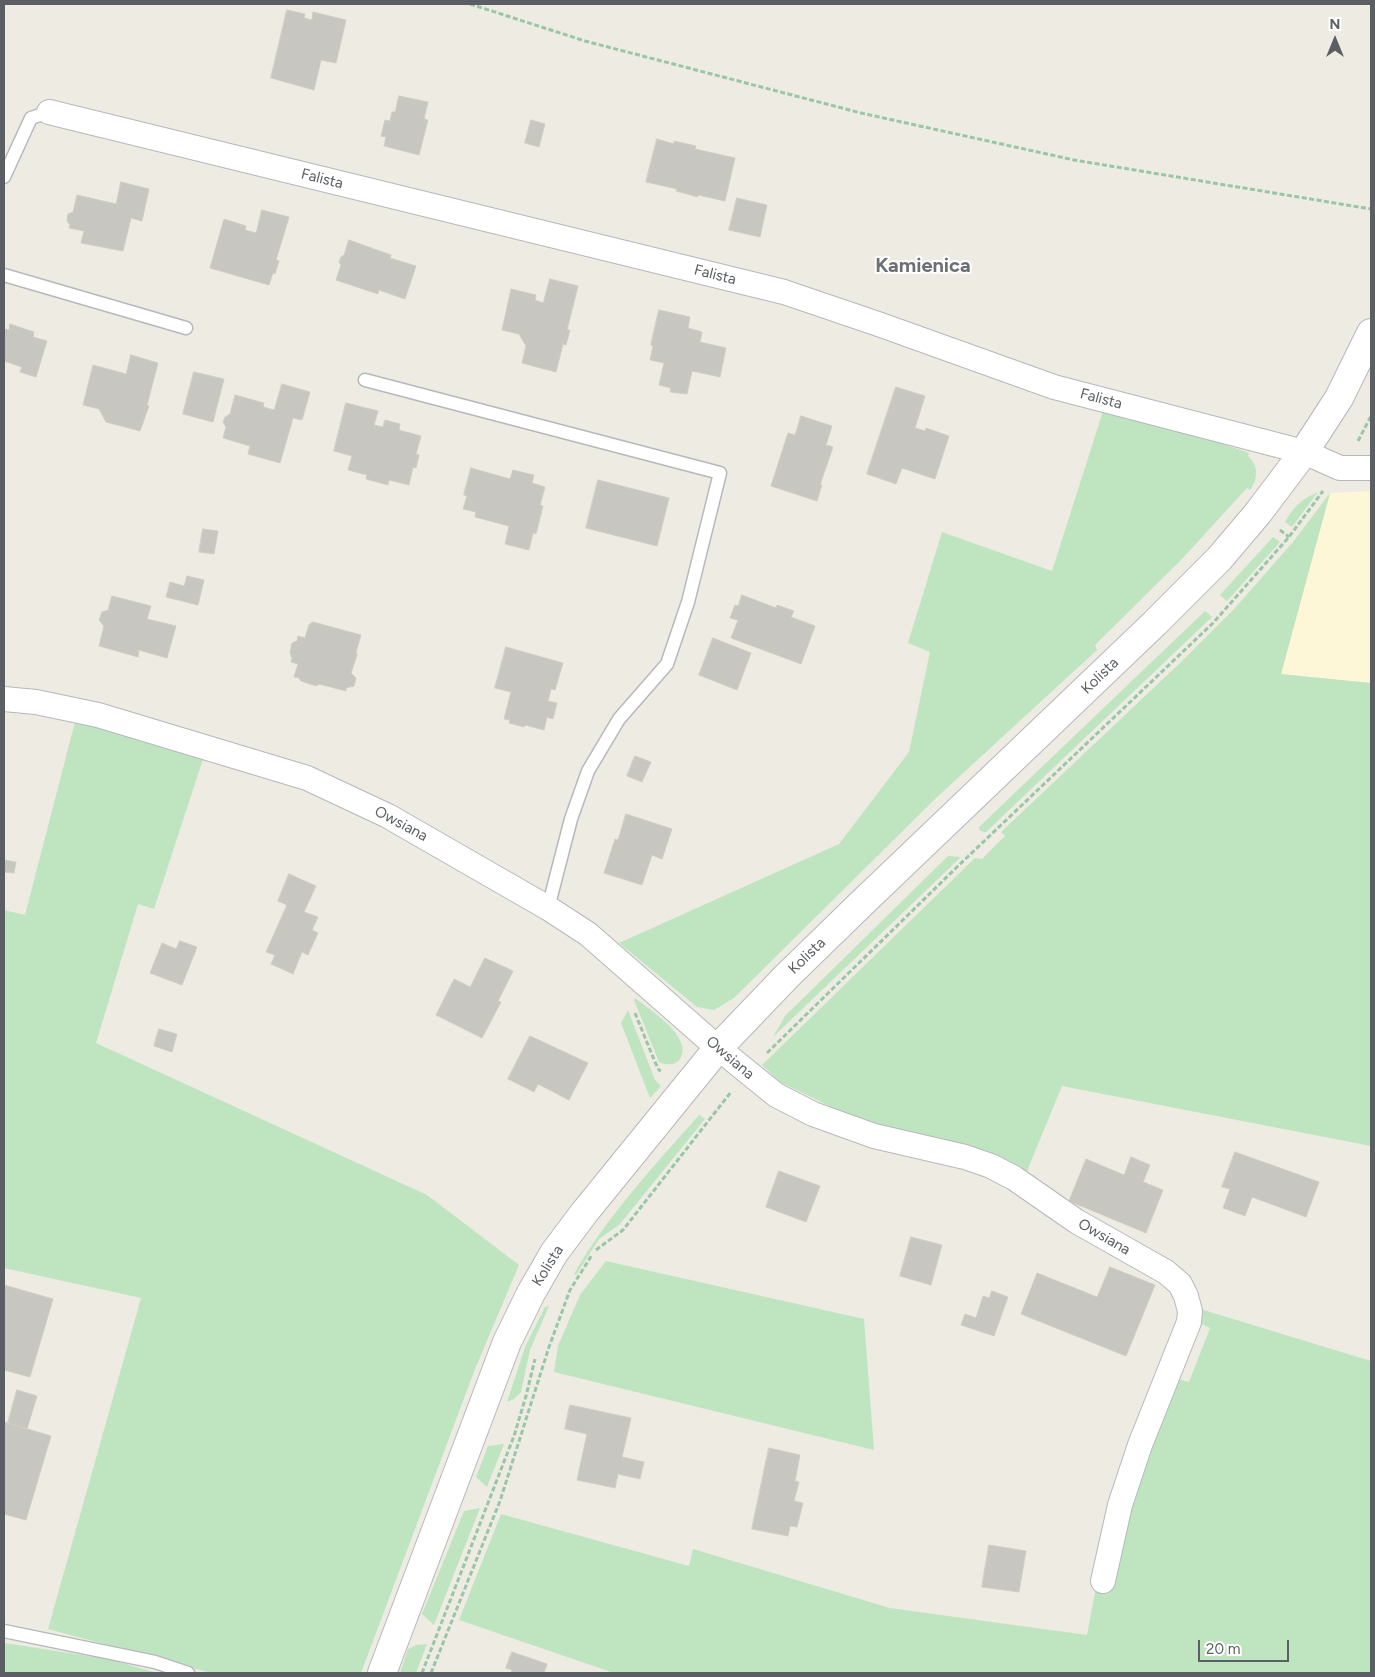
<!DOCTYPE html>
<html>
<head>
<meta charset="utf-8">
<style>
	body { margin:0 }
	#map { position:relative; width:1375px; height:1677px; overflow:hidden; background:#edebe2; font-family:Figtree,sans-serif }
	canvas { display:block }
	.frame { position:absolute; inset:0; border:5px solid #5b5e63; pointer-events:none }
	.north { position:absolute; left:1310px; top:15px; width:50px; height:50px; -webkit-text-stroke:4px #fff; paint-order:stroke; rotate:0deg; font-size:14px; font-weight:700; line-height:20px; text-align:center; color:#5b5e63 }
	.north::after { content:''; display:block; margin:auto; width:18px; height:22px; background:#5b5e63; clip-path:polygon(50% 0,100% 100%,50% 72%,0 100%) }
	.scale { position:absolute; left:1198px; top:1640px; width:91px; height:22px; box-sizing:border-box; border:2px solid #5b5e63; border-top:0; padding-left:6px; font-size:15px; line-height:18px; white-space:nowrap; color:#5b5e63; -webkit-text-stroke:4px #fff; paint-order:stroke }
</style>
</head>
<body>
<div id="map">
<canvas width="1375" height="1677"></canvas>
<div class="frame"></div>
<div class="north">N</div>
<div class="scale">20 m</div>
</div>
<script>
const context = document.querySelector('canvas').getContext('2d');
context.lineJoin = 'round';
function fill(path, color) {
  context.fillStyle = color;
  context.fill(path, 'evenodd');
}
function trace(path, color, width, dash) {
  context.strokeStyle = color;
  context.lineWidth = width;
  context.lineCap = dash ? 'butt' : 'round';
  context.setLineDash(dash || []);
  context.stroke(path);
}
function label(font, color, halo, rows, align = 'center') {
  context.font = font + ' Figtree,sans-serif';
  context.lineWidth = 4;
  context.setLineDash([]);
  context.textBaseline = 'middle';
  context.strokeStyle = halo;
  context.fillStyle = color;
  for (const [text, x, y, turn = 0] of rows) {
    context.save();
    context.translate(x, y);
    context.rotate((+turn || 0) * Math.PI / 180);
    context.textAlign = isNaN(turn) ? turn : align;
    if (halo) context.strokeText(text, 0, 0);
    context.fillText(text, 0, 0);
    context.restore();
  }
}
const commercial = new Path2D(`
	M 1371,491 L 1371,683 L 1281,674 L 1330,493 Z`);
const green = new Path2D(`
	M 1104,408 L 1189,432 L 1249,453 L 1248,456 C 1259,466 1258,479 1250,490 L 1247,488 L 1182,559 L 1095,645 L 1097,650 L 936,798 L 734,998 L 714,1010 L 697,1007 L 619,943 L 839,844 L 909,752 L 930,652 L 908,643 L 942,532 L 1052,571 Z
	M 1318,492 L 1292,527 L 1285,522 C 1295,505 1301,500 1318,492 Z
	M 1330,493 L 1281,674 L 1371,683 L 1371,1146 L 1062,1086 L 1025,1176 L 893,1132 L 846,1114 L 780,1082 L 762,1065 L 975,858 L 982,859 L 1005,836 L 1001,832 L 1180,663 L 1235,608 L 1293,542 Z
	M 1273,537 L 1280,542 L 1227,601 L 1220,595 Z
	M 1205,611 L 1212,617 L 986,832 L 980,831 L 979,827 Z
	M 76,718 L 204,756 L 154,909 L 138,904 L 96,1043 L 427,1195 L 519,1265 L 475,1369 L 361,1673 L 211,1673 L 48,1629 L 141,1298 L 4,1268 L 4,910 L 25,915 Z
	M 948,856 L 961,857 L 773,1037 L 785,1016 Z
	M 635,998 C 650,1010 694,1037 680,1059 C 675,1066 666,1065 659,1062 L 634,1000 Z
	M 628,1010 L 655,1080 L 661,1086 L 650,1098 L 621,1023 Z
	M 699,1115 L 705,1119 L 620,1224 L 599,1239 L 576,1275 L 574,1274 C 607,1216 655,1165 699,1115 Z
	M 606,1261 L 864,1319 L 874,1450 L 554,1372 L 558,1346 L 580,1295 Z
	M 549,1306 L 530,1350 L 521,1392 L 514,1399 L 507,1402 L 525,1347 L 545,1307 Z
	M 1197,1308 L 1371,1361 L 1371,1673 L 614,1673 L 459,1620 L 501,1514 L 689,1566 L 693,1549 L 890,1608 L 1087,1635 L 1096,1587 L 1125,1516 L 1173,1378 L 1189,1382 L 1210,1328 L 1197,1322 Z
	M 504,1444 L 487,1487 L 476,1477 L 488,1446 Z
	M 480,1508 L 434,1625 L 422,1614 L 464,1511 Z
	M 4,1643 L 109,1659 L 157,1673 L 4,1673 Z
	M 427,1644 L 416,1673 L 400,1673 L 408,1649 L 416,1645 Z`);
const building = new Path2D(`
	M 287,10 L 305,14 L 304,18 L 312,20 L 313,12 L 346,20 L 336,63 L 321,60 L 314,90 L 271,78 Z
	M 399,96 L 428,102 L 424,119 L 428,120 L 419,155 L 384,146 L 386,137 L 381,136 L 385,120 L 390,121 L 392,112 L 395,112 Z
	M 531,120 L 545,124 L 539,147 L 525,143 Z
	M 657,139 L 674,144 L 674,141 L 696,146 L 695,149 L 735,158 L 725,201 L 698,195 L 698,197 L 676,191 L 677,189 L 646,182 Z
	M 121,182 L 149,189 L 142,221 L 131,218 L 123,251 L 81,243 L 84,231 L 69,228 L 70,225 L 67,221 L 68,214 L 73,212 L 77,195 L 116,204 Z
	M 737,198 L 767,205 L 760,237 L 729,230 Z
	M 262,210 L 289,217 L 276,260 L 279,261 L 275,274 L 273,273 L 269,285 L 210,268 L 224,219 L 246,226 L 245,230 L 256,233 Z
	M 349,240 L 391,255 L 390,258 L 416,266 L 405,299 L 379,290 L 378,294 L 336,280 L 341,265 L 339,262 L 341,257 L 344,255 Z
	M 550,279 L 578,286 L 567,330 L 570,330 L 566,345 L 563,344 L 556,372 L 522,363 L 526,346 L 519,334 L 502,330 L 511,289 L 536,295 L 535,300 L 543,303 Z
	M 659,310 L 690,317 L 688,328 L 702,332 L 700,342 L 726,348 L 720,377 L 692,371 L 687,394 L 670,392 L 671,388 L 659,385 L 664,363 L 650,360 L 653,346 L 651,345 Z
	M 10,324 L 34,332 L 33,337 L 47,341 L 36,377 L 20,372 L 22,367 L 4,361 L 4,329 L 9,330 Z
	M 131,355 L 158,363 L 147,405 L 149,406 L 140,431 L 106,422 L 99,409 L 83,405 L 93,365 L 126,374 Z
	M 194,372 L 224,379 L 213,422 L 183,414 Z
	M 282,384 L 310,392 L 302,420 L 293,418 L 280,463 L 248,454 L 250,446 L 223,438 L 226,427 L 223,422 L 225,417 L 230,414 L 235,395 L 264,403 L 263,407 L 274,410 Z
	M 896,387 L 925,396 L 915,428 L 925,431 L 926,428 L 949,436 L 935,479 L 902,468 L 896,484 L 867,474 Z
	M 346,403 L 378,411 L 374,425 L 383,427 L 385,420 L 400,424 L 399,430 L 421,436 L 416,454 L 419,455 L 416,468 L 413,467 L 409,485 L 389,480 L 388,485 L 366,479 L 367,475 L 348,470 L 352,456 L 334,451 Z
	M 801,416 L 832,426 L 826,445 L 833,447 L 820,485 L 822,485 L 817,501 L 771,486 L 788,433 L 795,435 Z
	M 471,468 L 510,479 L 513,470 L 534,475 L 532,483 L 545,487 L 540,505 L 543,506 L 536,534 L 533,533 L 529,550 L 505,544 L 509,526 L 475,517 L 476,512 L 463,509 L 467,496 L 464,495 Z
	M 598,480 L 669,498 L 657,546 L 586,528 Z
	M 203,529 L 218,531 L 214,554 L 199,552 Z
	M 187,576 L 204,580 L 198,605 L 166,597 L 170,582 L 184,586 Z
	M 742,595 L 776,608 L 777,605 L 794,611 L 791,617 L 815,626 L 801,664 L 731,638 L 738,620 L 730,618 L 735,605 L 738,606 Z
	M 112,596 L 151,606 L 147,619 L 176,626 L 167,658 L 139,650 L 138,657 L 99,646 L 104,626 L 99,620 L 102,612 L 108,610 Z
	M 313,622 L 361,635 L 356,652 L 357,655 L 351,673 L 356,678 L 354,686 L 346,688 L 346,691 L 319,684 L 316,686 L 301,681 L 299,678 L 294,677 L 298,664 L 291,662 L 292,658 L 290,653 L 292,643 L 297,641 L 298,636 L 305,638 L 309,625 Z
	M 713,638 L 751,653 L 737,690 L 699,675 Z
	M 506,647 L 563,663 L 555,690 L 551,689 L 548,701 L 557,703 L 553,719 L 547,717 L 544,730 L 525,725 L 524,727 L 509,723 L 510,720 L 504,719 L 511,692 L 495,688 Z
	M 635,756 L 651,762 L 642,782 L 627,776 Z
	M 626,814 L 672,829 L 662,859 L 652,855 L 642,885 L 604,873 L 615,839 L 618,840 Z
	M 4,860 L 16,862 L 14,873 L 4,872 Z
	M 289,874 L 316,886 L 304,912 L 318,917 L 312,930 L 318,933 L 308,955 L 302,952 L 293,974 L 271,964 L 275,955 L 266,952 L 287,905 L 278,901 Z
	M 180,941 L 197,947 L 182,985 L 150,973 L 162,943 L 176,949 Z
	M 485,958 L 513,971 L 498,1001 L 501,1002 L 482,1038 L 436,1015 L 454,979 L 470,987 Z
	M 159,1029 L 177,1034 L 172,1052 L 154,1046 Z
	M 530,1036 L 588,1063 L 569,1100 L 538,1084 L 534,1092 L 508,1079 Z
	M 1235,1152 L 1319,1182 L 1306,1217 L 1252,1197 L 1245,1216 L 1223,1208 L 1230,1189 L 1222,1187 Z
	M 1131,1157 L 1150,1165 L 1143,1182 L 1163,1190 L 1146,1233 L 1069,1201 L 1086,1159 L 1124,1175 Z
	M 779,1171 L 820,1186 L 806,1222 L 766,1207 Z
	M 911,1237 L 942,1245 L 931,1285 L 900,1276 Z
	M 1110,1267 L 1155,1285 L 1126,1356 L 1021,1314 L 1037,1273 L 1097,1297 Z
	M 4,1285 L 53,1299 L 30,1377 L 4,1370 Z
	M 992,1291 L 1008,1297 L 994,1336 L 961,1325 L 965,1314 L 976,1318 L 983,1296 L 989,1298 Z
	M 17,1390 L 37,1396 L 27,1429 L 8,1423 Z
	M 570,1405 L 631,1418 L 622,1457 L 644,1462 L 640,1479 L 618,1474 L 615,1488 L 577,1480 L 587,1434 L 565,1429 Z
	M 4,1422 L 51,1436 L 26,1520 L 4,1514 Z
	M 769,1448 L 800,1455 L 795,1481 L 799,1482 L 794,1501 L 803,1503 L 797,1527 L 790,1526 L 788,1536 L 752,1529 Z
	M 989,1545 L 1026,1551 L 1019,1592 L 982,1587 Z
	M 512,1652 L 547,1664 L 544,1673 L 511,1673 L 512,1670 L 506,1668 Z`);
const path = new Path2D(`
	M 470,4 L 585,41 L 861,113 L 1074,160 L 1371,209
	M 1358,441 L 1371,416
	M 1280,530 L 1289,537
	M 635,1013 L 655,1062 L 659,1070 L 661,1071
	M 767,1053 L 958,866 L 1213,623 L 1289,537 L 1323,491
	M 596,1250 L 623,1230 L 731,1092
	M 422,1673 L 514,1436 L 526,1396 L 535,1359
	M 431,1673 L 500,1501 L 549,1347 L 570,1290 L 592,1255`);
const service = new Path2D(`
	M 4,177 L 31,118 L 49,112
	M 4,275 L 186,328
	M 365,380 L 720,473 L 688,602 L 667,664 L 619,719 L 588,771 L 571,819 L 548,908
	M 4,1631 L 155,1662 L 188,1673`);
const minor = new Path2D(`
	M 49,112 L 784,292 L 881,325 L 1054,387 L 1304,452 L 1340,468 L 1371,468
	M 4,699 L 36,702 L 98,715 L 307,778 L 388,816 L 548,908 L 588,934 L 718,1048 L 776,1095 L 813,1114 L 874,1136 L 965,1157 L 991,1166 L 1014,1178 L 1076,1221 L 1166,1272 L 1180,1284 L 1186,1296 L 1190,1311 L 1189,1322 L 1140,1445 L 1120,1505 L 1103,1581`);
const tertiary = new Path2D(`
	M 382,1673 L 507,1342 L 531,1293 L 554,1253 L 584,1213 L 718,1048 L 787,976 L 862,903 L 1155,623 L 1219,559 L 1258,513 L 1304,452 L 1339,398 L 1371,333`);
const streetNames = [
	["Falista",322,179,14],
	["Falista",715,275,14],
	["Falista",1101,399,15],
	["Kolista",1100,676,-44],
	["Owsiana",401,824,28],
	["Kolista",807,956,-44],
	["Owsiana",730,1058,40],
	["Owsiana",1104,1237,30],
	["Kolista",548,1266,-58]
];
const districtNames = [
	["Kamienica",923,266]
];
fill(commercial, '#fdf6d7');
fill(green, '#bfe5c0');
fill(building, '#c8c6c0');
trace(building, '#d2cdc1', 1);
trace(service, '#b5b8bd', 15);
trace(minor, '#b5b8bd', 26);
trace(tertiary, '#b5b8bd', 30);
trace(path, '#98c6a7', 3, [5, 2.5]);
trace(service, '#fff', 12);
trace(minor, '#fff', 24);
trace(tertiary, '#fff', 28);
label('15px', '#5b5e63', '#fff', streetNames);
label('bold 20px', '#6c7075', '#fff', districtNames);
</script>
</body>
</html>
